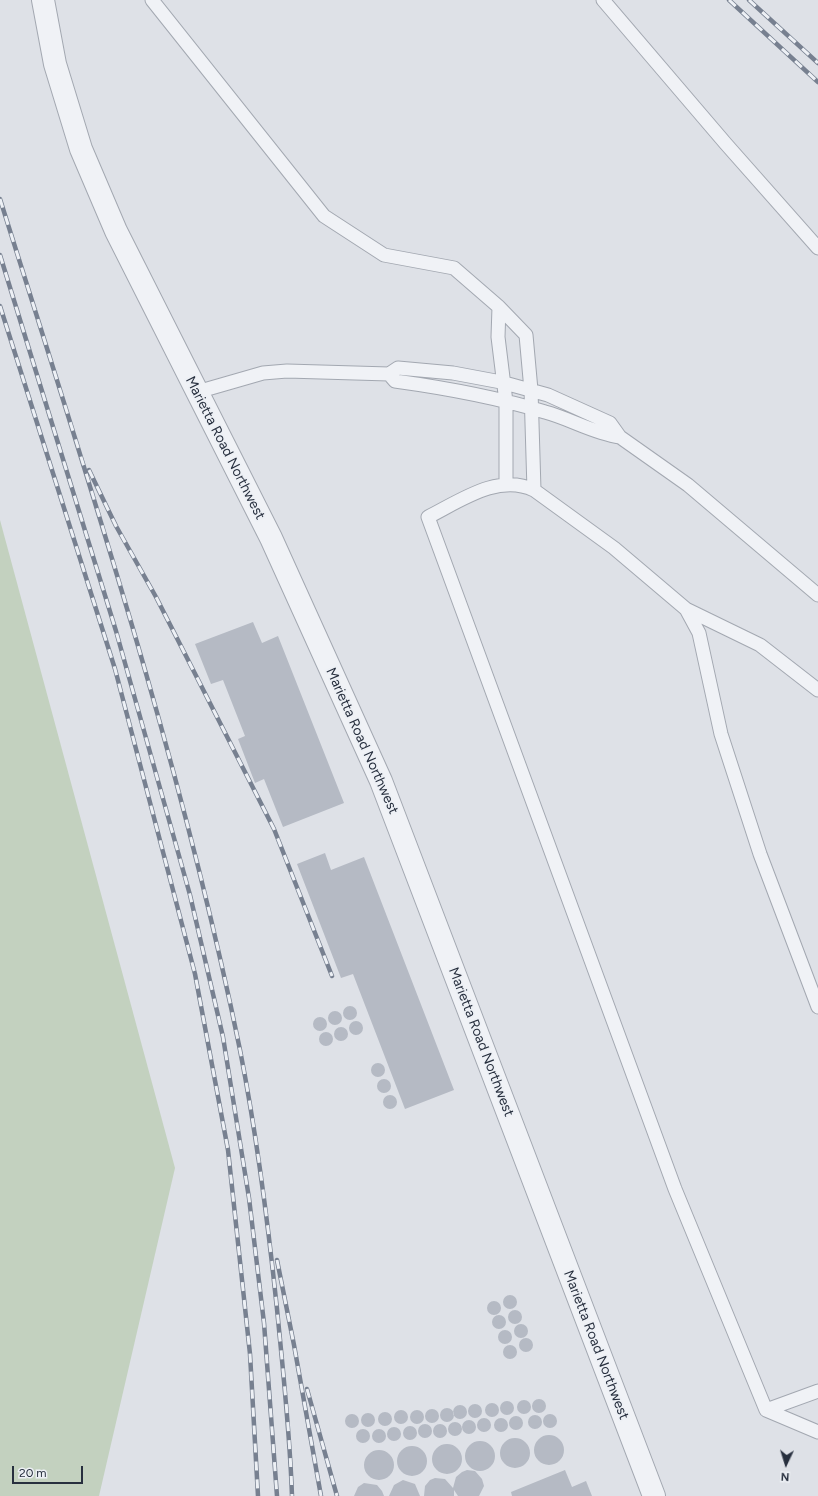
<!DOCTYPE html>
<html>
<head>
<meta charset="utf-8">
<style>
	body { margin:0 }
	#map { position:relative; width:818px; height:1496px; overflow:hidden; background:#dee1e7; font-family:Figtree,sans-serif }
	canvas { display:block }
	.north { position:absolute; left:766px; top:1444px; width:40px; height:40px; -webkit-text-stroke:3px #edf0f5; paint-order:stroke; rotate:184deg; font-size:11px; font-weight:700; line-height:16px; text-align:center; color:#272f3e }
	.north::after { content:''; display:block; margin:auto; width:14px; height:18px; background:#272f3e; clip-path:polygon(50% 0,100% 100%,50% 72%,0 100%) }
	.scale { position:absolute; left:12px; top:1466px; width:71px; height:18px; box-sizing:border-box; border:2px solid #272f3e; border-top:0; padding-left:5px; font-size:12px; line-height:14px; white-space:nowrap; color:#272f3e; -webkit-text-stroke:3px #edf0f5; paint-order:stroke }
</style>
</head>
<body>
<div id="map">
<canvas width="818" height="1496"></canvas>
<div class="north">N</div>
<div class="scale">20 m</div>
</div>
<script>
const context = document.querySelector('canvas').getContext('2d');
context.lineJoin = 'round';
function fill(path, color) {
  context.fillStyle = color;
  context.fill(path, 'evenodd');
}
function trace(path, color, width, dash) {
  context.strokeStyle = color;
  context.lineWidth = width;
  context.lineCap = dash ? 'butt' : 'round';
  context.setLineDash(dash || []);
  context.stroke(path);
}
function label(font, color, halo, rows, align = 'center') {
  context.font = font + ' Figtree,sans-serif';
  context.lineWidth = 3.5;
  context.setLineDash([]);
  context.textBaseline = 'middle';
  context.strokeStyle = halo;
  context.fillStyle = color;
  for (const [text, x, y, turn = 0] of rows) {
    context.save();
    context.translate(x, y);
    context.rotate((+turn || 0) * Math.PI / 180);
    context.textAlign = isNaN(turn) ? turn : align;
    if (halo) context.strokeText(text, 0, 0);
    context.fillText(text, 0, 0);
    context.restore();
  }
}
const green = new Path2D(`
	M 0,520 L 175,1168 L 99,1496 L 0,1496 Z`);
const building = new Path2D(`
	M 253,622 L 262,643 L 278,636 L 344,803 L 283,827 L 264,779 L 255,783 L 238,739 L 245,736 L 223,680 L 211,684 L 195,644 Z
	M 325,853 L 331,870 L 364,857 L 454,1090 L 405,1109 L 353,974 L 341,978 L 297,864 Z
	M343 1013a7 7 0 1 1 14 0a7 7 0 1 1-14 0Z
	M328 1018a7 7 0 1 1 14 0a7 7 0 1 1-14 0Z
	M313 1024a7 7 0 1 1 14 0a7 7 0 1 1-14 0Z
	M349 1028a7 7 0 1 1 14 0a7 7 0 1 1-14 0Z
	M334 1034a7 7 0 1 1 14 0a7 7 0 1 1-14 0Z
	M319 1039a7 7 0 1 1 14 0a7 7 0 1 1-14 0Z
	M371 1070a7 7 0 1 1 14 0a7 7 0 1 1-14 0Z
	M377 1086a7 7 0 1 1 14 0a7 7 0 1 1-14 0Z
	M383 1102a7 7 0 1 1 14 0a7 7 0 1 1-14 0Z
	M503 1302a7 7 0 1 1 14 0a7 7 0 1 1-14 0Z
	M487 1308a7 7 0 1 1 14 0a7 7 0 1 1-14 0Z
	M508 1317a7 7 0 1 1 14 0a7 7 0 1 1-14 0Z
	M492 1322a7 7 0 1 1 14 0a7 7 0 1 1-14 0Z
	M514 1331a7 7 0 1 1 14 0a7 7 0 1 1-14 0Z
	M498 1337a7 7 0 1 1 14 0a7 7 0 1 1-14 0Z
	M519 1345a7 7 0 1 1 14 0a7 7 0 1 1-14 0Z
	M503 1352a7 7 0 1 1 14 0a7 7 0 1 1-14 0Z
	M532 1406a7 7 0 1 1 14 0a7 7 0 1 1-14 0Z
	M517 1407a7 7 0 1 1 14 0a7 7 0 1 1-14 0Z
	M500 1408a7 7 0 1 1 14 0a7 7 0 1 1-14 0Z
	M485 1410a7 7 0 1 1 14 0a7 7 0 1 1-14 0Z
	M468 1411a7 7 0 1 1 14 0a7 7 0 1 1-14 0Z
	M453 1412a7 7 0 1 1 14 0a7 7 0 1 1-14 0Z
	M440 1415a7 7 0 1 1 14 0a7 7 0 1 1-14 0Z
	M425 1416a7 7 0 1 1 14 0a7 7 0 1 1-14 0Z
	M410 1417a7 7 0 1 1 14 0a7 7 0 1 1-14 0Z
	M394 1417a7 7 0 1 1 14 0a7 7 0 1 1-14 0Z
	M378 1419a7 7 0 1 1 14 0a7 7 0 1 1-14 0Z
	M361 1420a7 7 0 1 1 14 0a7 7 0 1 1-14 0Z
	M543 1421a7 7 0 1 1 14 0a7 7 0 1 1-14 0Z
	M345 1421a7 7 0 1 1 14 0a7 7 0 1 1-14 0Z
	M528 1422a7 7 0 1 1 14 0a7 7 0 1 1-14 0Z
	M509 1423a7 7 0 1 1 14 0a7 7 0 1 1-14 0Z
	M494 1425a7 7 0 1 1 14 0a7 7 0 1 1-14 0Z
	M477 1425a7 7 0 1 1 14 0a7 7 0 1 1-14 0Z
	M462 1427a7 7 0 1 1 14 0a7 7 0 1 1-14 0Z
	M448 1429a7 7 0 1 1 14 0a7 7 0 1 1-14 0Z
	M433 1431a7 7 0 1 1 14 0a7 7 0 1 1-14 0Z
	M418 1431a7 7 0 1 1 14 0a7 7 0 1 1-14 0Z
	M403 1433a7 7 0 1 1 14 0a7 7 0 1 1-14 0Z
	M387 1434a7 7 0 1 1 14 0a7 7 0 1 1-14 0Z
	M372 1436a7 7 0 1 1 14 0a7 7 0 1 1-14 0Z
	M356 1436a7 7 0 1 1 14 0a7 7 0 1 1-14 0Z
	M534 1450a15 15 0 1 1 30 0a15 15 0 1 1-30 0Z
	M500 1453a15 15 0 1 1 30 0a15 15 0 1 1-30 0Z
	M465 1456a15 15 0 1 1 30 0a15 15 0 1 1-30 0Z
	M432 1459a15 15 0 1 1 30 0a15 15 0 1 1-30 0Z
	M397 1461a15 15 0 1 1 30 0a15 15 0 1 1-30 0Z
	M364 1465a15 15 0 1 1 30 0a15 15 0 1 1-30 0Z
	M 467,1470 L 475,1471 L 482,1479 L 484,1486 L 479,1496 L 458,1496 L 454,1490 L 454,1496 L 424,1496 L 425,1486 L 430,1480 L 435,1478 L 445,1479 L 453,1488 L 456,1477 L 462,1472 Z
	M 565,1470 L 572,1487 L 586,1481 L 592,1496 L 512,1496 L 511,1492 Z
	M 403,1480 L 415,1484 L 420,1496 L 389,1496 L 394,1485 Z
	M 364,1483 L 377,1485 L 382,1491 L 384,1496 L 354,1496 L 358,1487 Z`);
const service = new Path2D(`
	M 152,0 L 324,216 L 384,255 L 454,268 L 499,307 L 526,335 L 531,390 L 534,490
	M 603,0 L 726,144 L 818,248
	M 499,307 L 498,337 L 506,402 L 506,485
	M 389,374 L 395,381 C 446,388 496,397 545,412 C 571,419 593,433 620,437
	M 197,392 L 263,373 L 287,371 L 389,374 L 398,368 L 453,373 L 501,382 L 548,395 L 610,423 L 620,437 L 688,485 L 818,595
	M 686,609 L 760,645 L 818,690
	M 818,1007 L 760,854 L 721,734 L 699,633 L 686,609 L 614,548 L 534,490 C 498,473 460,501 428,517 L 675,1189 L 766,1410 L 818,1432
	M 766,1410 L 818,1391`);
const tertiary = new Path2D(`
	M 43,0 L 55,64 L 81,149 L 116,231 L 271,538 L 381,781 L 654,1496`);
const rail = new Path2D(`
	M 729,0 L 818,82
	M 749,0 L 818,63
	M 0,199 C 88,480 181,761 240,1050 C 257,1136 268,1223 277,1309 C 283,1371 290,1433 292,1496
	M 0,255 L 116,631 L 190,895 L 223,1037 L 249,1198 L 264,1323 L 277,1496
	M 0,306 L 115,669 L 195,974 L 228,1150 L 250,1354 L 258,1496
	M 89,470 L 116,526 L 156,597 L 274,829 L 332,976
	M 277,1260 L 294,1345 L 321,1496
	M 307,1389 L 337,1496`);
const streetNames = [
	["Marietta Road Northwest",225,448,63],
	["Marietta Road Northwest",362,741,66],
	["Marietta Road Northwest",481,1042,69],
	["Marietta Road Northwest",596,1345,69]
];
fill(green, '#c3d1bf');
fill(building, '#b5bac4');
trace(service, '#a3a8b1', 15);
trace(tertiary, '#a3a8b1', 24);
trace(service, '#f0f2f6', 13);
trace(tertiary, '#f0f2f6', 22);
trace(rail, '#778090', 4.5);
trace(rail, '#edf0f5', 3, [9]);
label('14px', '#272f3e', '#edf0f5', streetNames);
</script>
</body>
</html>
